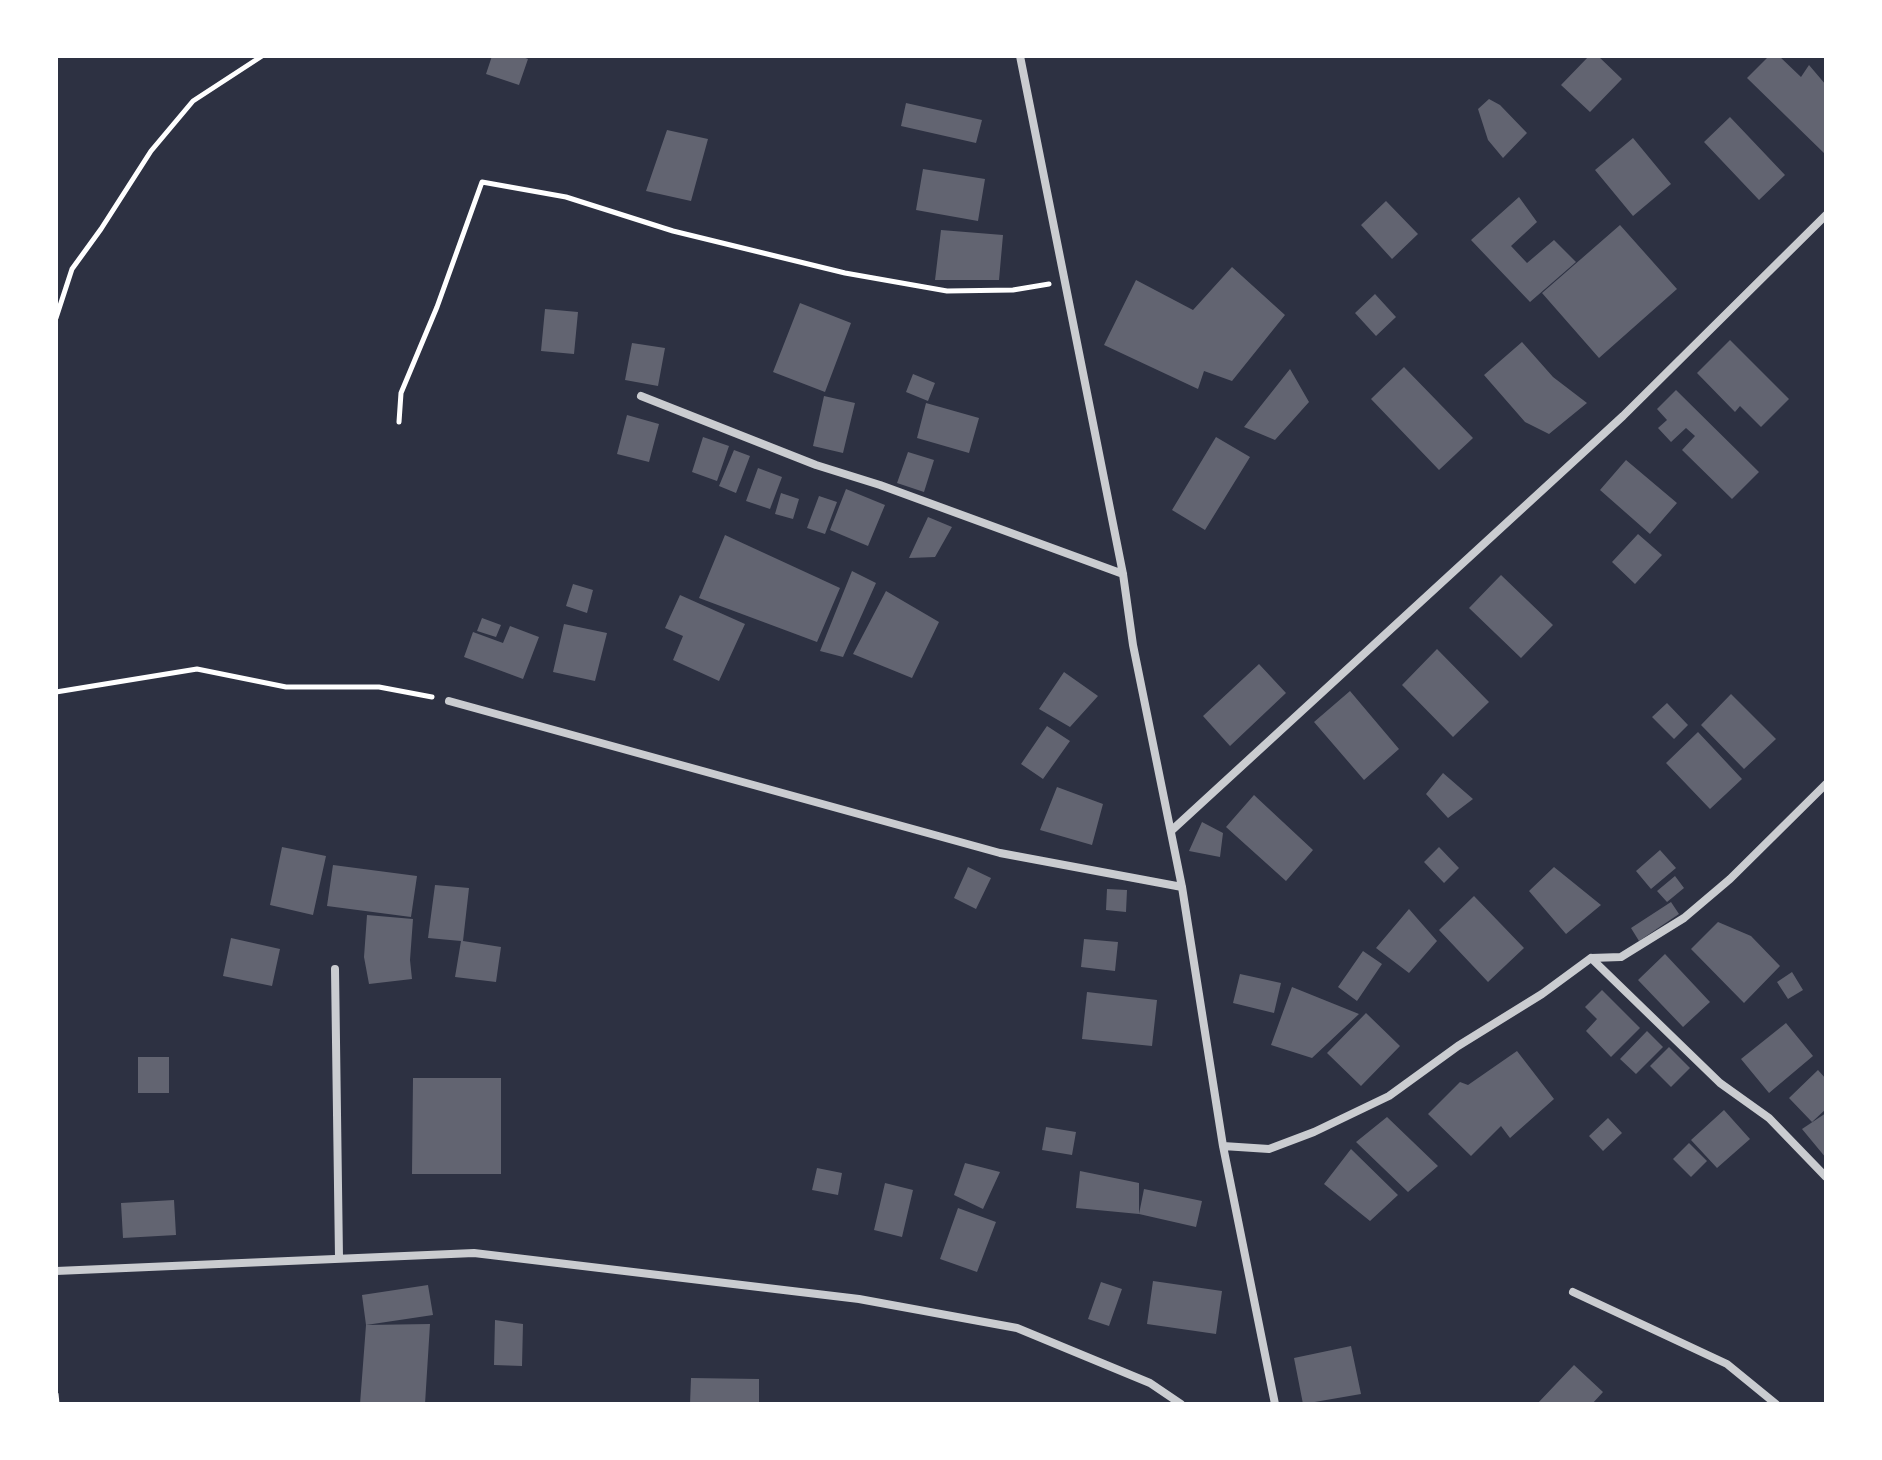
<!DOCTYPE html>
<html>
<head>
<meta charset="utf-8">
<style>
	body { margin:0 }
	#map { position:relative; width:1882px; height:1460px; overflow:hidden; background:#2d3142; font-family:Quicksand,sans-serif }
	canvas { display:block }
	.frame { position:absolute; inset:0; border:58px solid #fff; pointer-events:none }
</style>
</head>
<body>
<div id="map">
<canvas width="1882" height="1460"></canvas>
<div class="frame"></div>
</div>
<script>
const context = document.querySelector('canvas').getContext('2d');
context.lineJoin = 'round';
function fill(path, color) {
  context.fillStyle = color;
  context.fill(path, 'evenodd');
}
function trace(path, color, width, dash) {
  context.strokeStyle = color;
  context.lineWidth = width;
  context.lineCap = dash ? 'butt' : 'round';
  context.setLineDash(dash || []);
  context.stroke(path);
}
const building = new Path2D(`
	M 492,56 L 520,56 L 528,59 L 519,85 L 486,74 Z
	M 1589,56 L 1598,56 L 1622,79 L 1590,112 L 1561,85 Z
	M 1769,56 L 1779,56 L 1801,77 L 1809,65 L 1826,85 L 1826,155 L 1747,78 Z
	M 1489,99 L 1500,105 L 1527,133 L 1503,158 L 1488,140 L 1478,109 Z
	M 906,103 L 982,120 L 976,143 L 901,126 Z
	M 1730,117 L 1785,175 L 1759,200 L 1704,142 Z
	M 667,130 L 708,139 L 691,201 L 646,191 Z
	M 1633,138 L 1671,184 L 1633,216 L 1595,170 Z
	M 923,169 L 985,179 L 978,221 L 916,210 Z
	M 1519,197 L 1537,222 L 1511,246 L 1527,263 L 1554,240 L 1576,262 L 1530,302 L 1471,240 Z
	M 1386,201 L 1418,234 L 1392,259 L 1361,225 Z
	M 1620,225 L 1677,289 L 1599,358 L 1542,293 Z
	M 941,230 L 1003,235 L 999,280 L 935,280 Z
	M 1232,267 L 1285,315 L 1232,381 L 1204,371 L 1198,389 L 1104,345 L 1136,280 L 1193,310 Z
	M 1375,294 L 1396,317 L 1376,336 L 1355,313 Z
	M 800,303 L 851,323 L 825,392 L 773,372 Z
	M 545,309 L 578,312 L 574,354 L 541,351 Z
	M 1730,340 L 1789,399 L 1761,427 L 1740,406 L 1735,412 L 1697,373 Z
	M 1522,342 L 1553,377 L 1587,403 L 1549,434 L 1525,422 L 1484,375 Z
	M 632,343 L 665,348 L 658,386 L 625,380 Z
	M 1404,367 L 1473,438 L 1439,470 L 1371,399 Z
	M 1290,369 L 1309,402 L 1275,440 L 1244,427 Z
	M 913,374 L 935,383 L 928,401 L 906,392 Z
	M 1676,390 L 1759,472 L 1732,499 L 1682,450 L 1695,436 L 1686,428 L 1671,442 L 1658,428 L 1667,420 L 1657,409 Z
	M 824,396 L 855,403 L 843,453 L 813,446 Z
	M 926,403 L 979,418 L 969,453 L 917,438 Z
	M 627,415 L 659,424 L 649,462 L 617,454 Z
	M 703,437 L 729,446 L 717,481 L 692,472 Z
	M 1216,437 L 1250,457 L 1205,530 L 1172,510 Z
	M 734,450 L 750,456 L 736,493 L 719,486 Z
	M 908,452 L 934,460 L 924,492 L 897,483 Z
	M 1626,460 L 1677,503 L 1650,534 L 1600,490 Z
	M 758,468 L 782,477 L 770,509 L 746,501 Z
	M 846,489 L 885,505 L 868,546 L 830,530 Z
	M 781,493 L 799,499 L 793,519 L 775,514 Z
	M 819,496 L 837,502 L 825,534 L 807,528 Z
	M 928,517 L 952,527 L 935,557 L 909,558 Z
	M 1638,534 L 1662,555 L 1635,584 L 1612,562 Z
	M 725,535 L 840,588 L 817,642 L 699,598 Z
	M 852,571 L 876,583 L 843,657 L 820,651 Z
	M 1501,575 L 1553,625 L 1521,658 L 1469,608 Z
	M 573,584 L 593,590 L 587,613 L 566,606 Z
	M 886,591 L 939,622 L 912,678 L 853,654 Z
	M 680,595 L 745,624 L 719,681 L 673,660 L 683,636 L 665,628 Z
	M 482,618 L 501,625 L 496,637 L 477,631 Z
	M 564,624 L 607,633 L 595,681 L 553,672 Z
	M 510,626 L 539,637 L 523,679 L 464,657 L 473,632 L 503,643 Z
	M 1437,649 L 1489,702 L 1453,737 L 1402,685 Z
	M 1259,664 L 1286,693 L 1230,746 L 1203,716 Z
	M 1064,672 L 1098,696 L 1070,727 L 1039,709 Z
	M 1350,691 L 1399,749 L 1364,780 L 1314,722 Z
	M 1731,694 L 1776,739 L 1744,769 L 1701,725 Z
	M 1667,703 L 1688,725 L 1674,739 L 1652,717 Z
	M 1047,726 L 1070,741 L 1043,779 L 1021,764 Z
	M 1698,732 L 1742,779 L 1710,809 L 1666,763 Z
	M 1443,773 L 1473,799 L 1448,818 L 1426,794 Z
	M 1057,787 L 1103,804 L 1092,845 L 1040,830 Z
	M 1254,795 L 1313,850 L 1286,881 L 1226,827 Z
	M 1202,822 L 1223,833 L 1220,857 L 1189,851 Z
	M 282,847 L 326,856 L 313,915 L 270,905 Z
	M 1439,847 L 1459,868 L 1444,883 L 1424,862 Z
	M 1660,850 L 1676,868 L 1651,889 L 1636,871 Z
	M 333,865 L 417,876 L 411,917 L 327,906 Z
	M 968,867 L 991,878 L 976,909 L 954,898 Z
	M 1554,867 L 1601,905 L 1566,934 L 1529,891 Z
	M 1675,876 L 1684,888 L 1667,902 L 1657,891 Z
	M 435,885 L 469,888 L 463,941 L 501,947 L 496,982 L 455,977 L 461,941 L 428,938 Z
	M 1107,889 L 1127,890 L 1126,912 L 1106,910 Z
	M 1474,896 L 1524,948 L 1488,982 L 1439,930 Z
	M 1671,902 L 1679,914 L 1639,941 L 1631,928 Z
	M 1409,909 L 1437,941 L 1409,973 L 1376,948 Z
	M 367,915 L 413,919 L 410,960 L 412,979 L 369,984 L 364,957 Z
	M 1718,922 L 1751,936 L 1780,966 L 1744,1003 L 1691,949 Z
	M 231,938 L 280,949 L 272,986 L 223,976 Z
	M 1084,939 L 1118,942 L 1115,971 L 1081,967 Z
	M 1363,951 L 1382,964 L 1357,1001 L 1338,987 Z
	M 1665,954 L 1710,1002 L 1683,1027 L 1638,980 Z
	M 1792,972 L 1803,990 L 1788,999 L 1777,982 Z
	M 1240,974 L 1281,983 L 1274,1013 L 1233,1003 Z
	M 1292,987 L 1359,1014 L 1312,1058 L 1271,1045 Z
	M 1602,990 L 1640,1028 L 1611,1057 L 1586,1031 L 1597,1019 L 1585,1007 Z
	M 1087,992 L 1157,1000 L 1152,1046 L 1082,1039 Z
	M 1366,1013 L 1400,1046 L 1361,1086 L 1327,1053 Z
	M 1786,1023 L 1813,1056 L 1769,1093 L 1741,1059 Z
	M 1647,1031 L 1663,1047 L 1636,1074 L 1620,1059 Z
	M 1669,1047 L 1690,1068 L 1671,1087 L 1650,1066 Z
	M 1517,1051 L 1554,1099 L 1510,1138 L 1501,1126 L 1471,1156 L 1428,1114 L 1460,1082 L 1468,1085 Z
	M 138,1057 L 169,1057 L 169,1093 L 138,1093 Z
	M 1818,1070 L 1826,1079 L 1826,1109 L 1812,1122 L 1789,1098 Z
	M 413,1078 L 501,1078 L 501,1174 L 412,1174 Z
	M 1724,1110 L 1750,1139 L 1717,1168 L 1691,1140 Z
	M 1826,1113 L 1826,1158 L 1802,1129 Z
	M 1387,1117 L 1438,1166 L 1408,1192 L 1356,1142 Z
	M 1608,1118 L 1622,1133 L 1603,1151 L 1589,1136 Z
	M 1046,1127 L 1076,1132 L 1072,1155 L 1042,1150 Z
	M 1689,1143 L 1707,1161 L 1691,1177 L 1673,1159 Z
	M 1351,1149 L 1398,1195 L 1370,1221 L 1324,1184 Z
	M 965,1163 L 1000,1172 L 983,1209 L 954,1195 Z
	M 817,1168 L 842,1173 L 838,1195 L 812,1190 Z
	M 1080,1171 L 1139,1183 L 1139,1214 L 1076,1208 Z
	M 885,1183 L 913,1190 L 902,1237 L 874,1230 Z
	M 1144,1189 L 1202,1201 L 1196,1227 L 1139,1214 Z
	M 174,1200 L 176,1235 L 123,1238 L 121,1203 Z
	M 958,1208 L 996,1222 L 977,1272 L 940,1259 Z
	M 1153,1281 L 1222,1291 L 1216,1334 L 1147,1324 Z
	M 1101,1282 L 1122,1289 L 1109,1326 L 1088,1319 Z
	M 428,1285 L 433,1315 L 366,1325 L 362,1295 Z
	M 495,1320 L 523,1324 L 522,1366 L 494,1365 Z
	M 430,1324 L 425,1404 L 360,1404 L 366,1325 Z
	M 1351,1346 L 1361,1394 L 1303,1404 L 1294,1358 Z
	M 1574,1365 L 1603,1392 L 1592,1404 L 1537,1404 Z
	M 691,1378 L 759,1379 L 759,1404 L 690,1404 Z`);
const path = new Path2D(`
	M 56,318 L 72,269 L 101,229 L 151,151 L 193,101 L 262,56
	M 399,422 L 401,393 L 437,307 L 482,182 L 566,197 L 673,231 L 845,273 L 947,291 L 1013,290 L 1049,284
	M 56,692 L 197,669 L 286,687 L 379,687 L 432,697
	M 56,1394 L 57,1404`);
const minor = new Path2D(`
	M 1020,56 L 1123,574 L 1133,645 L 1182,887 L 1223,1146 L 1275,1404
	M 641,396 L 816,465 L 880,485 L 1123,574
	M 449,701 L 1000,853 L 1182,887
	M 1171,831 L 1623,416 L 1826,215
	M 1591,958 L 1720,1083 L 1769,1118 L 1826,1177
	M 335,969 L 339,1258
	M 1223,1146 L 1269,1149 L 1314,1132 L 1389,1096 L 1458,1046 L 1542,994 L 1591,958 L 1621,957 L 1684,918 L 1730,879 L 1826,784
	M 56,1271 L 474,1253 L 859,1299 L 1017,1328 L 1150,1383 L 1181,1404
	M 1573,1292 L 1727,1364 L 1776,1404`);
fill(building, '#626471');
trace(path, '#fff', 5);
trace(minor, '#caccd0', 8);
</script>
</body>
</html>
